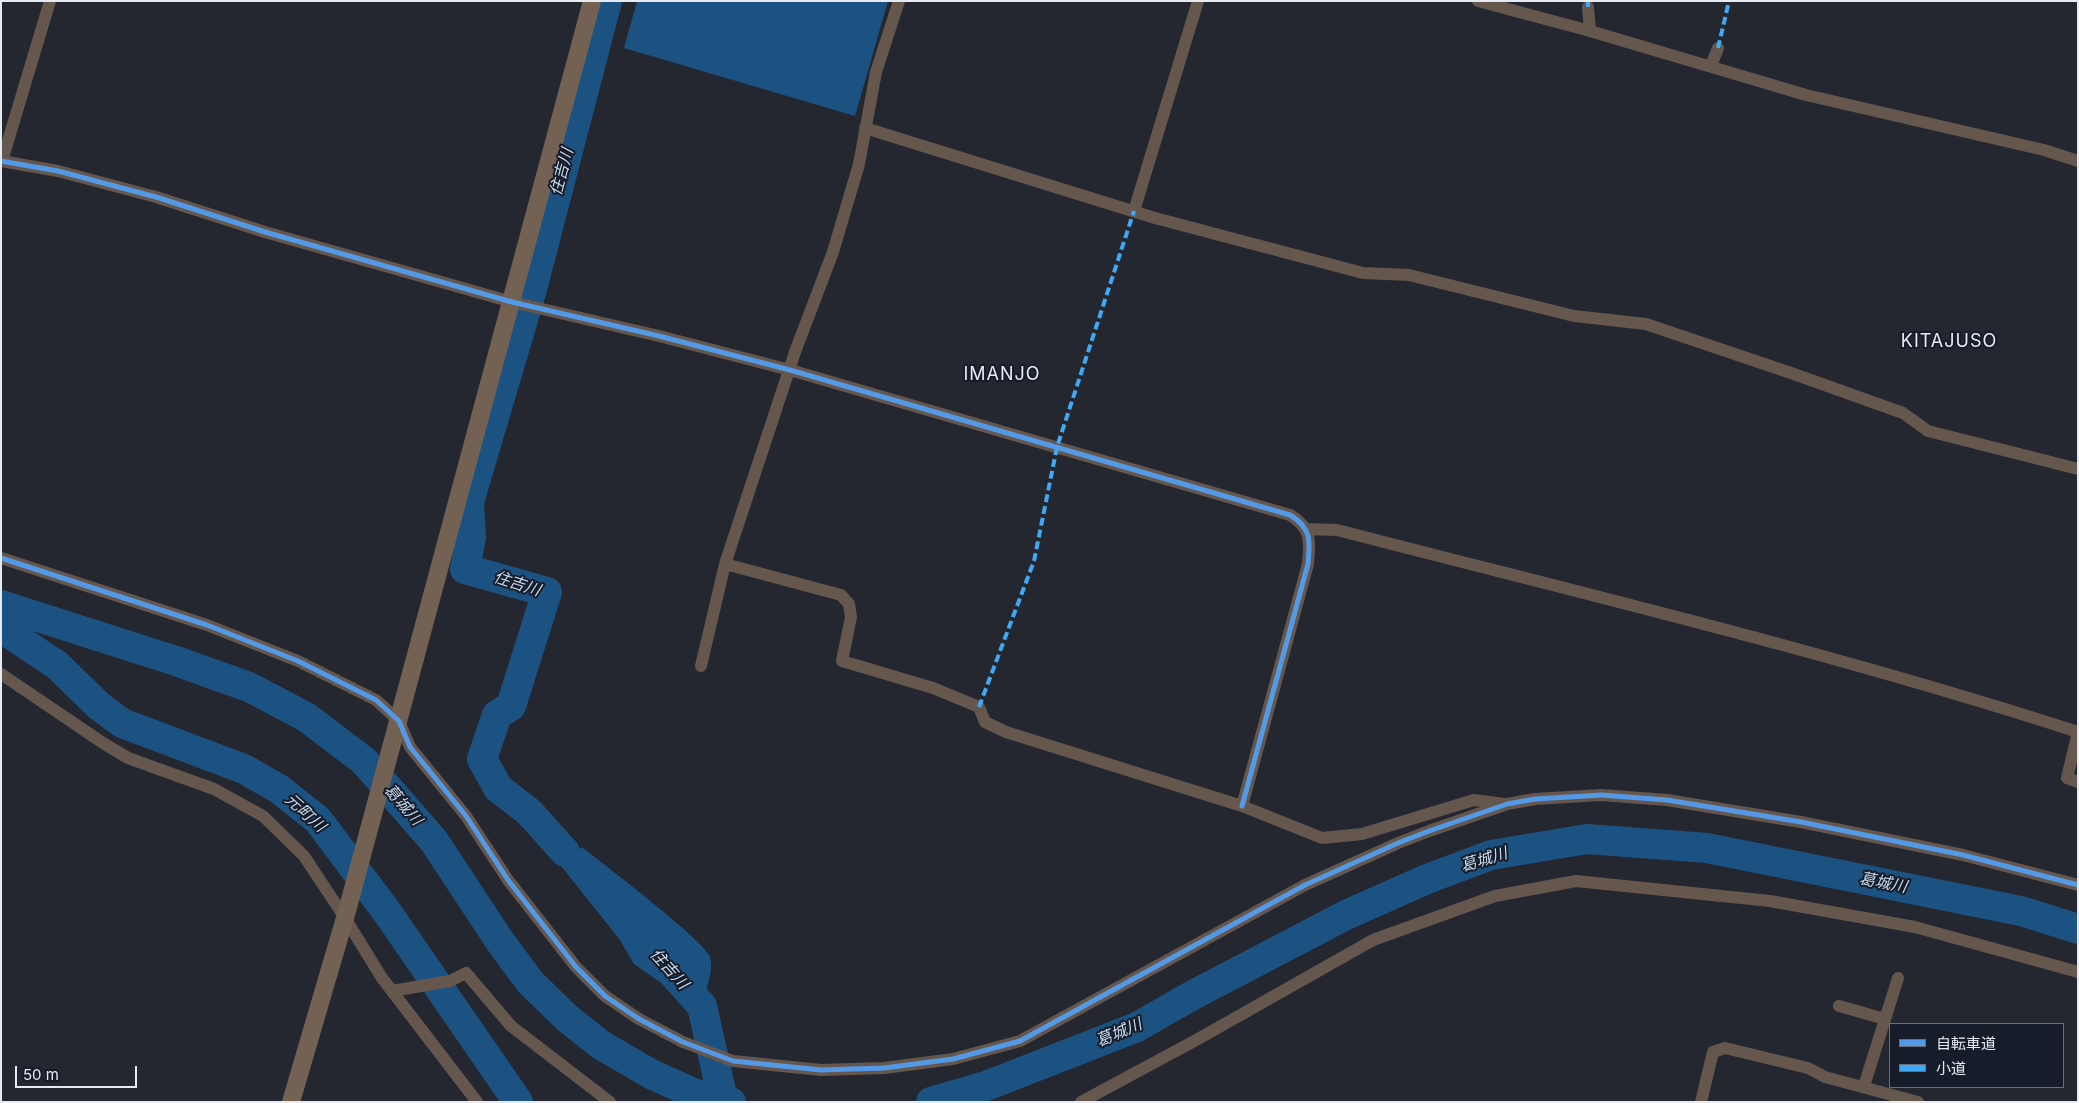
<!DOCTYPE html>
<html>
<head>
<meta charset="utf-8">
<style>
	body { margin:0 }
	#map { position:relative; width:2079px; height:1103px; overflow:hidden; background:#24272f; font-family:Inter,"Noto Sans JP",sans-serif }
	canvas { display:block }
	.frame { position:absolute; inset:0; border:2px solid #e5eaf3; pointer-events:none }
	.legend { position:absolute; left:1889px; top:1023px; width:175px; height:65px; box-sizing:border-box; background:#161c29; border:1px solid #696e7a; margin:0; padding:6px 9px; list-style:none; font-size:15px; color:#e5eaf3 }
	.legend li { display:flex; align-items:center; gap:10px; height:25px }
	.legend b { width:25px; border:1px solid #696e7a }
	.scale { position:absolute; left:15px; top:1066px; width:122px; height:22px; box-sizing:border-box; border:2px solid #e5eaf3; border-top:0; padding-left:6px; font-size:15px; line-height:18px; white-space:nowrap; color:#e5eaf3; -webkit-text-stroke:4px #161c29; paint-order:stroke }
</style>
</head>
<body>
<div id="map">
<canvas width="2079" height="1103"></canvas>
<div class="frame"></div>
<ul class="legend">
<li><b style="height:6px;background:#5399e6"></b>自転車道</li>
<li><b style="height:6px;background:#3fa9f5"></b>小道</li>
</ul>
<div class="scale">50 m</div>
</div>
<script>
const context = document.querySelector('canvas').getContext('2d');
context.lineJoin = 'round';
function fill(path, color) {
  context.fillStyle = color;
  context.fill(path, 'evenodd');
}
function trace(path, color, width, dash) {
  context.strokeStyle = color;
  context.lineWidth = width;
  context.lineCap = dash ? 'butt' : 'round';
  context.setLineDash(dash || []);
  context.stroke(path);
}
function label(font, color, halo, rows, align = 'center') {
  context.font = font + ' Inter,"Noto Sans JP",sans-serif';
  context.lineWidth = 4;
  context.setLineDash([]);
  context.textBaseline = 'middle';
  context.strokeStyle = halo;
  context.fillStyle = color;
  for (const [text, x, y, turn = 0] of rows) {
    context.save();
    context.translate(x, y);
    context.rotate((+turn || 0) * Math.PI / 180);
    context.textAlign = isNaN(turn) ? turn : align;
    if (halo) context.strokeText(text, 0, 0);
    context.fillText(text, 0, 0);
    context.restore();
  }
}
const water = new Path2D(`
	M 637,1 L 888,1 L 855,116 L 624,48 Z
	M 539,821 L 577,852 L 582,847 C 602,863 705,941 710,957 C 714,971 706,988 703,1002 L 667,987 L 634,964 L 620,940 L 530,827 Z`);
const river = new Path2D(`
	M 1,605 L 176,661 L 249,687 L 306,717 L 364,761 L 434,841 L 499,940 L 530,982 L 567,1018 L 601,1045 L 651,1074 L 693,1093 L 731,1102
	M 1,628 L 57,665 L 99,706 L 122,723 L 244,769 L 279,789 L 318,820 L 387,912 L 518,1102
	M 565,852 L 529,812 L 498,788 L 482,759 L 497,715 L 511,706 L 547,592 L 465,569 L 471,538 L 469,502 L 532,289 L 607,1
	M 668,968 L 702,1006 L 723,1100
	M 931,1102 L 986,1086 L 1137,1027 L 1193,995 L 1346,915 L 1427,879 L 1491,855 L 1587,839 L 1707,848 L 2021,911 L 2078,929`);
const street = new Path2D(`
	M 1478,1 L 1590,31 L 1806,95 L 2044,150 L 2078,161
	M 1588,7 L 1590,31
	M 1711,66 L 1718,48
	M 865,128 L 1155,218 L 1363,273 L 1409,275 L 1574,316 L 1646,324 L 1791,373 L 1903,413 L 1928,431 L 2078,469
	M 1,161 L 58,171 L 156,197 L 265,232 L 512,302 L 659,336 L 790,370 L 1290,515 C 1312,528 1310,542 1308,564 L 1242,806
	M 2,161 L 50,1
	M 1134,211 L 1198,1
	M 1306,529 L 1337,530 C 1585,594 1834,653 2078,732
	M 1,558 L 207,625 L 298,661 L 376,700 L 399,721 L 410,747 L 466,816 L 508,880 L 576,967 L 605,996 L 639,1019 L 683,1042 L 733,1061 L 821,1070 L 884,1068 L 953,1059 L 1020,1041 L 1305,885 L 1398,843 L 1429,831 L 1507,804 L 1535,799 L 1601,795 L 1667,800 L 1801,822 L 1963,855 L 2078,885
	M 725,564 L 841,595 L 849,604 L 851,617 L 842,661 L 933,688 L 979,707 L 985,722 L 1006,732 L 1242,806 L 1322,838 L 1362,834 L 1474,800 L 1504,804
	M 701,666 L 725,564 L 795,352 L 833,252 L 859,164 L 876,72 L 899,1
	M 1,674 L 103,743 L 128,758 L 214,789 L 263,816 L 304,856 L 345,918 L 382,978 L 477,1102
	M 2078,732 L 2067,778 L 2078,782
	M 392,991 L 450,981 L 466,973 L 511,1026 L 610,1102
	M 1839,1006 L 1885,1019
	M 1864,1086 L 1898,978
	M 1081,1102 L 1198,1039 L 1373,940 L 1495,896 L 1576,881 L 1770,901 L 1915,927 L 2078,972
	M 1701,1102 L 1713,1052 L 1725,1048 L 1808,1068 L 1825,1077 L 1918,1102`);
const secondary = new Path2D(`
	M 291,1102 L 347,911 L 592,1`);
const quiet = new Path2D(`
	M 1588,1 L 1588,7
	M 1718,48 L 1729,1
	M 979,707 L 1034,561 L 1057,447 L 1134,211`);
const cycleway = new Path2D(`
	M 1,161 L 58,171 L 156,197 L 265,232 L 512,302 L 659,336 L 790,370 L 1290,515 C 1312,528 1310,542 1308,564 L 1242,806
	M 1,558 L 207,625 L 298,661 L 376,700 L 399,721 L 410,747 L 466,816 L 508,880 L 576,967 L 605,996 L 639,1019 L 683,1042 L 733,1061 L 821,1070 L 884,1068 L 953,1059 L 1020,1041 L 1305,885 L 1398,843 L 1429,831 L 1507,804 L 1535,799 L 1601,795 L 1667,800 L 1801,822 L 1963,855 L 2078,885`);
const waterNames = [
	["住吉川",562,172,-75],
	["住吉川",517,584,18],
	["葛城川",403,805,49],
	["元町川",305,813,42],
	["葛城川",1484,860,-17],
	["葛城川",1883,883,11],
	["住吉川",669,969,48],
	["葛城川",1119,1033,-23]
];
const quarterNames = [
	["KITAJUSO",1949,342],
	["IMANJO",1002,375]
];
fill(water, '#1c5282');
trace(river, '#1c5282', 30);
trace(street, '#65574d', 12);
trace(secondary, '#736254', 18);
trace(quiet, '#3fa9f5', 4, [8, 4]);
trace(cycleway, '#5399e6', 5);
label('italic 16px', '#c8daec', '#161c29', waterNames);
context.letterSpacing = '1px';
label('18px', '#e5eaf3', '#161c29', quarterNames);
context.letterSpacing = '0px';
</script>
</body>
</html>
